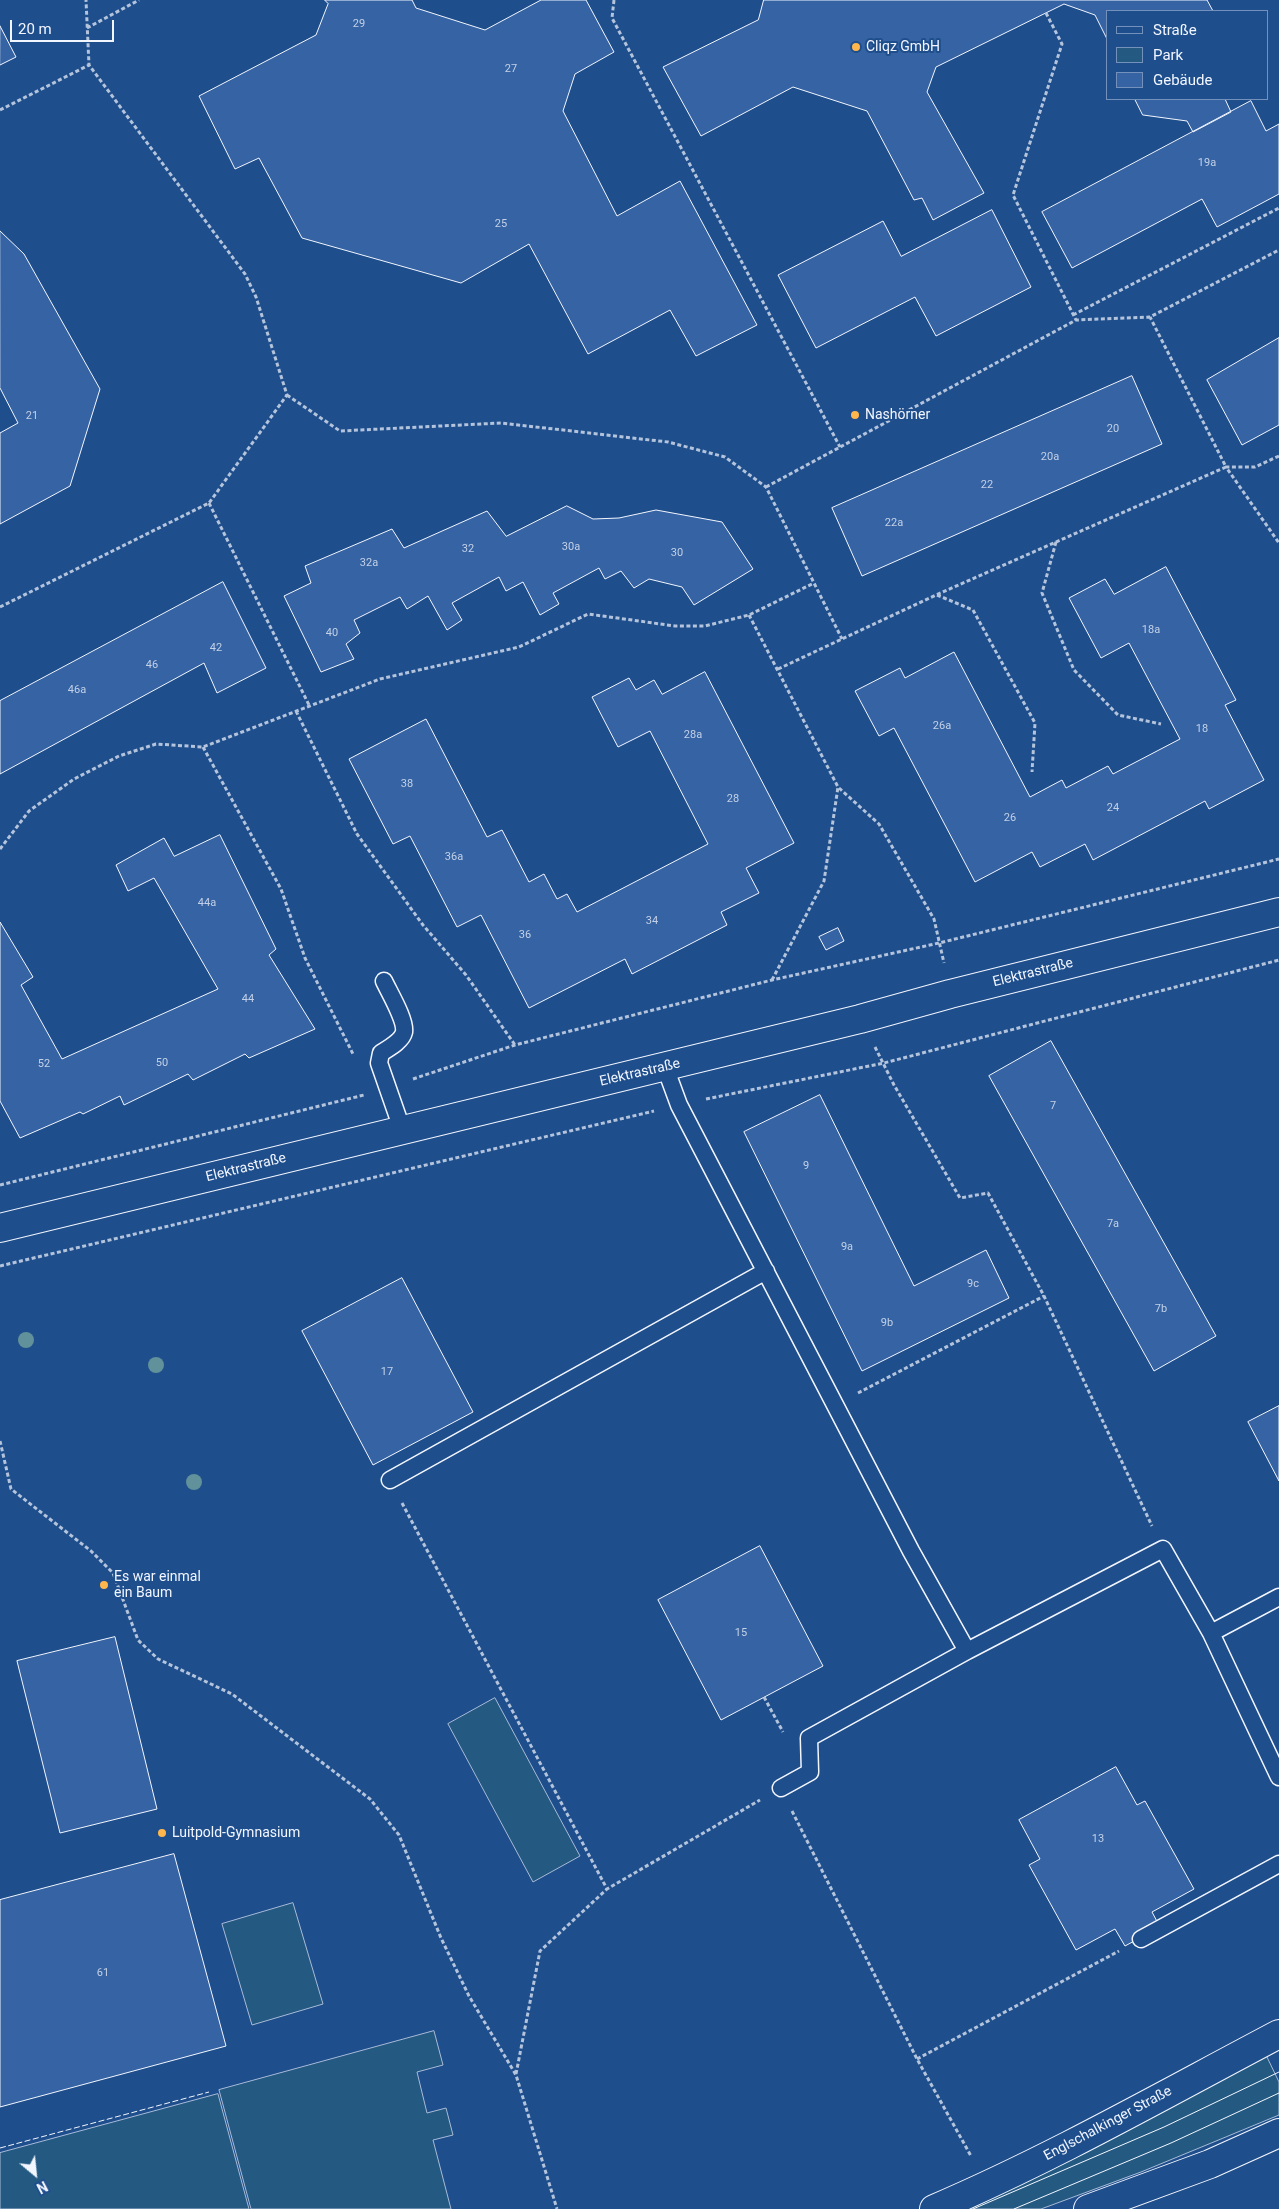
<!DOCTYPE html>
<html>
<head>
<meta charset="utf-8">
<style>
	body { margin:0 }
	#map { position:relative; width:1279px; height:2209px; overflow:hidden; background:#1f4e8c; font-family:Roboto,sans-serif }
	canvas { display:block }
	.legend { position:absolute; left:1106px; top:10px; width:162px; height:90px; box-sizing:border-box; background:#1f4e8c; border:1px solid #7391ba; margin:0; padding:6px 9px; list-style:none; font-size:15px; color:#f2f6ff }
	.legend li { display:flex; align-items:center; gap:10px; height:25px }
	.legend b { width:25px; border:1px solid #7391ba }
	.north { position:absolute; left:10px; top:2149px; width:50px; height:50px; -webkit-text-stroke:4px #1f4e8c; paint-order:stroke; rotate:152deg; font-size:14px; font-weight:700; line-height:20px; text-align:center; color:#f2f6ff }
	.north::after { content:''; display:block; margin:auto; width:18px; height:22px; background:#f2f6ff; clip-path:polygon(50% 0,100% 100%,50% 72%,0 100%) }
	.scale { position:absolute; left:10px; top:20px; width:104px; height:22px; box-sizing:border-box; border:2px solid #f2f6ff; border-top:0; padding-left:6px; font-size:15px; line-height:18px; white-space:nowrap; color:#f2f6ff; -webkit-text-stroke:4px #1f4e8c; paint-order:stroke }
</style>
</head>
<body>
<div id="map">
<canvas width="1279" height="2209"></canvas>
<ul class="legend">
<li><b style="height:6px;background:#1f4e8c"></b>Straße</li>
<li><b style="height:14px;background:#245a82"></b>Park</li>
<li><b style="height:14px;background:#3563a3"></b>Gebäude</li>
</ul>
<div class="north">N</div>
<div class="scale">20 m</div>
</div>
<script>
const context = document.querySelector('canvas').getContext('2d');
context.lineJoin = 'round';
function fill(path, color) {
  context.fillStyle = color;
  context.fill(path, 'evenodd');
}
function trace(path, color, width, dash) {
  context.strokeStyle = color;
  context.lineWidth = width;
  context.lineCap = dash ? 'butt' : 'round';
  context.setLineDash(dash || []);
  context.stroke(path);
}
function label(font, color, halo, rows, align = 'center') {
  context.font = font + ' Roboto,sans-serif';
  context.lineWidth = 4;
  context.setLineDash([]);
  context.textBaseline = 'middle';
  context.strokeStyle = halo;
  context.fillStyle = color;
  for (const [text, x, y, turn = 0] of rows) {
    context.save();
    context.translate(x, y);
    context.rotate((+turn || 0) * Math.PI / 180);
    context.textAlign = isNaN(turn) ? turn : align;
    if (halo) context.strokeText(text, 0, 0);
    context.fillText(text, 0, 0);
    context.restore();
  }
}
const green = new Path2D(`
	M 495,1698 L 580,1856 L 533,1882 L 448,1724 Z
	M 293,1903 L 323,2004 L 252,2025 L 222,1924 Z
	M 434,2031 L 443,2065 L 417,2072 L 427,2113 L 446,2108 L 453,2135 L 433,2140 L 451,2209 L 251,2209 L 219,2090 Z
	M 1266,2055 L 1279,2082 L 1279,2115 L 1141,2172 L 1041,2209 L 957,2209 Z
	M 218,2094 L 249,2209 L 0,2209 L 0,2153 Z`);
const building = new Path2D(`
	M 325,0 L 412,0 L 416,8 L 485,30 L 541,0 L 586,0 L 614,52 L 575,74 L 563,111 L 617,216 L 680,181 L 757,325 L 696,356 L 670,310 L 588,354 L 529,244 L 461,283 L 302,238 L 259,158 L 235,169 L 199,96 L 316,35 L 328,4 Z
	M 764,0 L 1207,0 L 1213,11 L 1108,11 L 1108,41 L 1095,15 L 1064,4 L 936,67 L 927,92 L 984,193 L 933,220 L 922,198 L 914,200 L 867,111 L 793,87 L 701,136 L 663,67 L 758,20 Z
	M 0,26 L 16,57 L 0,65 Z
	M 1135,99 L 1225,99 L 1231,112 L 1193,132 L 1187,121 L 1143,115 Z
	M 1251,101 L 1266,131 L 1279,124 L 1279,194 L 1217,227 L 1202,199 L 1072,268 L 1042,212 Z
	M 992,210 L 1031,287 L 936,336 L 915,297 L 816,348 L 778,275 L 883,221 L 901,256 Z
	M 0,231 L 24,254 L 100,389 L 70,486 L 0,524 L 0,433 L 18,423 L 0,388 Z
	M 1279,338 L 1279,425 L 1242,445 L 1207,380 Z
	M 1132,376 L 1162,444 L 862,576 L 832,508 Z
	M 567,506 L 593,519 L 619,518 L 656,510 L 722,522 L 753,569 L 694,605 L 682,587 L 649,579 L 634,588 L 621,571 L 605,579 L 599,568 L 553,593 L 559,604 L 540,615 L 523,582 L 506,591 L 499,577 L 452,603 L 462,620 L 447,630 L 428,596 L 407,609 L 400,597 L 354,620 L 360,633 L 346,644 L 354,659 L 321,672 L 284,596 L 311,583 L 305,566 L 392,529 L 404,548 L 487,511 L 506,536 Z
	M 1166,567 L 1236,700 L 1225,705 L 1264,780 L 1209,809 L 1205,801 L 1093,860 L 1085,844 L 1040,867 L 1032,852 L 975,882 L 894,728 L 879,736 L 855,691 L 900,668 L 905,678 L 954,652 L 1030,797 L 1062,780 L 1066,788 L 1108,766 L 1113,774 L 1180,739 L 1129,643 L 1101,658 L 1069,598 L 1105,579 L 1114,594 Z
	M 223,582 L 266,668 L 217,693 L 204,663 L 0,774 L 0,701 Z
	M 705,672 L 794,843 L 746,868 L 759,893 L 721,912 L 727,925 L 632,974 L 625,959 L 529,1008 L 481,915 L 457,927 L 410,836 L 393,844 L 349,759 L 426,719 L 487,837 L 502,830 L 529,882 L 544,874 L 557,899 L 567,894 L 577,912 L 708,844 L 650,731 L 618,747 L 592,697 L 629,678 L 636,690 L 654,680 L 662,694 Z
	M 220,835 L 276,949 L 269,955 L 315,1029 L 249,1058 L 245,1054 L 193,1080 L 188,1074 L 124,1105 L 120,1096 L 83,1114 L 80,1112 L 20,1138 L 0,1101 L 0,922 L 33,977 L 21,985 L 62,1059 L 218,989 L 154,878 L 128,891 L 116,865 L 164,838 L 174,856 Z
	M 838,928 L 844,941 L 826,950 L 819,937 Z
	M 1051,1041 L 1216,1336 L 1154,1371 L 989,1076 Z
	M 820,1095 L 914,1286 L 986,1250 L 1009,1298 L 862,1371 L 744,1132 Z
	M 402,1278 L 473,1412 L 373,1465 L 302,1331 Z
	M 1279,1406 L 1279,1481 L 1248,1422 Z
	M 760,1546 L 823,1666 L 721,1720 L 658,1600 Z
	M 115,1637 L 157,1809 L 60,1833 L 17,1661 Z
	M 1116,1767 L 1137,1805 L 1145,1801 L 1194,1889 L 1152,1912 L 1160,1927 L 1125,1946 L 1115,1929 L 1076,1950 L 1029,1865 L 1040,1859 L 1019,1820 Z
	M 174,1854 L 226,2046 L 0,2107 L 0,1900 Z`);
const path = new Path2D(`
	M 614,0 L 612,18 L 840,447
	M 1046,13 L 1062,44 L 1013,195 L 1076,320
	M 87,28 L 139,0
	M 0,110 L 89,65
	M 1073,315 L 1279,208
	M 287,395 L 340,431 L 501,423 L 668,442 L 725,457 L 766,487 L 842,639
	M 1279,456 L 1255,467 L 1226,467 L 1279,543
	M 766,487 L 1076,320 L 1150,317 L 1279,250
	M 209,503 L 310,707
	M 1056,542 L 1042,593 L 1074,670 L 1118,715 L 1161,724
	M 937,595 L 973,610 L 1035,723 L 1032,772
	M 0,607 L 209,503 L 287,395 L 256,297 L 245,274 L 89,65 L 86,0
	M 749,615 L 838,787 L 824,881 L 772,980
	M 778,669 L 936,595 L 1226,467 L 1150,317
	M 296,711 L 357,834 L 423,925 L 466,975 L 515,1045
	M 203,747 L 281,889 L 305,958 L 353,1054
	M 839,788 L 879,824 L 934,919 L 944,963
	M 0,849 L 29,811 L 74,779 L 119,756 L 156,744 L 203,747 L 380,679 L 519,647 L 588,614 L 675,626 L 705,626 L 749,615 L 814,583
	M 875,1047 L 894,1085 L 960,1198 L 988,1193 L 1044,1296 L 1152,1526
	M 413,1079 L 515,1045 L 772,980 L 939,943 L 1279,859
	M 706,1099 L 884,1063 L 1279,960
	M 0,1185 L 364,1095
	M 0,1266 L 654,1111
	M 858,1393 L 1044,1296
	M 0,1441 L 11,1489 L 91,1551 L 113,1573 L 138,1640 L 158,1659 L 232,1694 L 370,1799 L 399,1835 L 441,1938 L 469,1996 L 516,2075 L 557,2209
	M 402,1503 L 607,1889 L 760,1800
	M 764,1697 L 783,1732
	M 792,1811 L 917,2059 L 971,2156
	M 917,2059 L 1119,1951
	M 516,2074 L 540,1951 L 607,1889`);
const service = new Path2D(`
	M 384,981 C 389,992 406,1020 404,1032 C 402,1041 389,1048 381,1053 L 379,1063 L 402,1129
	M 665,1067 L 679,1105 L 911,1551 L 967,1651
	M 390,1480 L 766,1271
	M 1211,1633 L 1279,1597
	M 781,1788 L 810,1772 L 809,1738 L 967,1651 L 1163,1549 L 1211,1633 L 1279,1777
	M 1141,1939 L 1279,1864`);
const minor = new Path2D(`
	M 0,1228 L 860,1019 L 950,994 L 1279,912`);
const secondary = new Path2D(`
	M 934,2209 C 1053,2158 1165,2094 1279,2034
	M 1088,2209 L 1210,2164 L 1279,2133`);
const tram = new Path2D(`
	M 973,2209 L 1164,2127 L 1279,2072
	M 1014,2209 L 1171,2143 L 1279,2093`);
const fence = new Path2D(`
	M 0,2148 L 209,2092`);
const trees = [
	[26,1340],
	[156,1365],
	[194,1482]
];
const markers = [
	[856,47,5,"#ffb74d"],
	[855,415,5,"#ffb74d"],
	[104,1585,5,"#ffb74d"],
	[162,1833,5,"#ffb74d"]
];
const numberNames = [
	["29",359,24],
	["27",511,69],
	["19a",1207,163],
	["25",501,224],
	["21",32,416],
	["20",1113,429],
	["20a",1050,457],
	["22",987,485],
	["22a",894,523],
	["30a",571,547],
	["32",468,549],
	["30",677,553],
	["32a",369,563],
	["18a",1151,630],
	["40",332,633],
	["42",216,648],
	["46",152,665],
	["46a",77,690],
	["26a",942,726],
	["18",1202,729],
	["28a",693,735],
	["38",407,784],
	["28",733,799],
	["24",1113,808],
	["26",1010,818],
	["36a",454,857],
	["44a",207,903],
	["34",652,921],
	["36",525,935],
	["44",248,999],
	["50",162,1063],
	["52",44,1064],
	["7",1053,1106],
	["9",806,1166],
	["7a",1113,1224],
	["9a",847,1247],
	["9c",973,1284],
	["7b",1161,1309],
	["9b",887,1323],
	["17",387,1372],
	["15",741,1633],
	["13",1098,1839],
	["61",103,1973]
];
const poiNames = [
	["Cliqz GmbH",866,47],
	["Nashörner",865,415],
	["Es war einmal",114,1577],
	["ein Baum",114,1593],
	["Luitpold-Gymnasium",172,1833]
];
const streetNames = [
	["Elektrastraße",1033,973,-14],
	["Elektrastraße",640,1073,-13],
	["Elektrastraße",246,1168,-14],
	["Englschalkinger Straße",1108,2124,-28]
];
fill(green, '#245a82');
trace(green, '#a8bbd7', 1);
fill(building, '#3563a3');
trace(building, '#f2f6ff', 1);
trace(service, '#f2f6ff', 19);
trace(minor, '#f2f6ff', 30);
trace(secondary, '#f2f6ff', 30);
trace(path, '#b3c4dc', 3, [4, 2.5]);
trace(service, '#1f4e8c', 16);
trace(minor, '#1f4e8c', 28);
trace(secondary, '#1f4e8c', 28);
trace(tram, '#f2f6ff', 1);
trace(fence, '#f2f6ff', 1, [6, 2.5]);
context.fillStyle = '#61919a';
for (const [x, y] of trees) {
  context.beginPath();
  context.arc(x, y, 8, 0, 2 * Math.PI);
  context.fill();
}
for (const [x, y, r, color] of markers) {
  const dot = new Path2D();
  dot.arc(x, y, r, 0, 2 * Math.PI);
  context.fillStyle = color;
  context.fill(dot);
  trace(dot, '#1f4e8c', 2);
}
label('11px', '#c3d1e8', null, numberNames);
label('14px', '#f2f6ff', '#1f4e8c', poiNames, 'left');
label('14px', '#f2f6ff', '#1f4e8c', streetNames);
</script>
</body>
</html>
